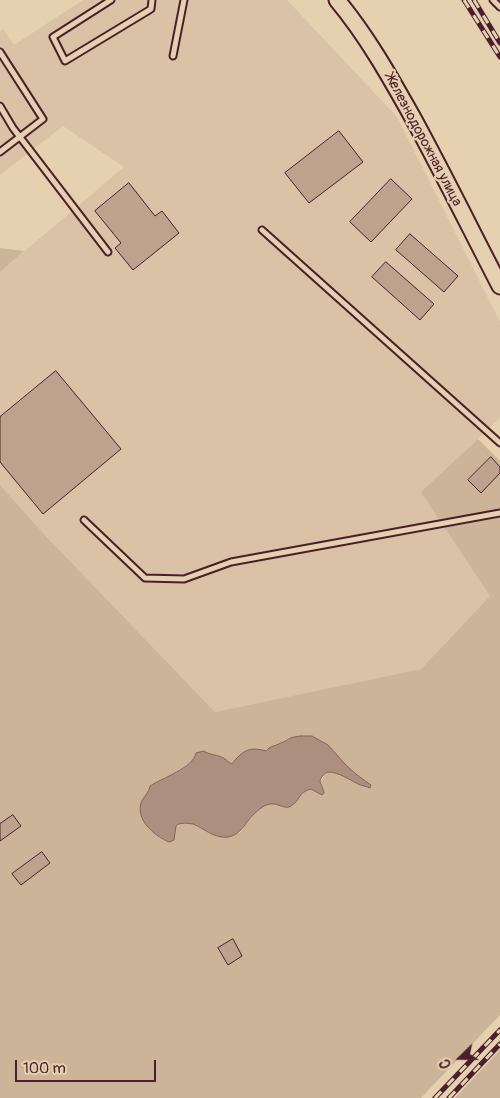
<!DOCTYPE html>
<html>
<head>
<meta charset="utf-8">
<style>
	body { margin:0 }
	#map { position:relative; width:500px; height:1098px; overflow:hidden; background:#e5d0af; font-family:Pangolin,sans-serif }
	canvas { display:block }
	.north { position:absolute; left:435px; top:1033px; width:50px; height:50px; -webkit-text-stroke:4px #e5d0af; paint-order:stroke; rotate:248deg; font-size:14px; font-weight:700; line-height:20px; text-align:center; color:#4a1f2b }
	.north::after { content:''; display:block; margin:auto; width:18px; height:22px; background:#4a1f2b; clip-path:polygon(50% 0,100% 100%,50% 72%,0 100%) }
	.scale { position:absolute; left:15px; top:1060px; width:141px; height:22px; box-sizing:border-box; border:2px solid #4a1f2b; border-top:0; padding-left:6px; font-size:15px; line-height:18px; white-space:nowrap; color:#4a1f2b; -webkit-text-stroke:4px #e5d0af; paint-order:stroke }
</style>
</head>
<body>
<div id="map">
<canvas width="500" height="1098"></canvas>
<div class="north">С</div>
<div class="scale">100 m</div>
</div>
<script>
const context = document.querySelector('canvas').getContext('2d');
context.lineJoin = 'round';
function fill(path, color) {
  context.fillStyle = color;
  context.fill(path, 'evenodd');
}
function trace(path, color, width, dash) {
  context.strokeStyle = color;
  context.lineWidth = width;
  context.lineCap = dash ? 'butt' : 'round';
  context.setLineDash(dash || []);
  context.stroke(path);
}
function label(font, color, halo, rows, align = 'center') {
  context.font = font + ' Pangolin,sans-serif';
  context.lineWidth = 4.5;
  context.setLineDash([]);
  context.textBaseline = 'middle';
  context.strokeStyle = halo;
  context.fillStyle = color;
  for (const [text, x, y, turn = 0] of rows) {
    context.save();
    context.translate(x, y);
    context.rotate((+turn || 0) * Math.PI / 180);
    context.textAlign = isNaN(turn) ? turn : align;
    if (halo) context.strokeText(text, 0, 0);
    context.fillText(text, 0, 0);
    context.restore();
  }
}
const built = new Path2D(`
	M 83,0 L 287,0 L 397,117 L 500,322 L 500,418 L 422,492 L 490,596 L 421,669 L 215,712 L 43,533 L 0,485 L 0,272 L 124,167 L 63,126 L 0,175 L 0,31 L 3,29 L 14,45 Z`);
const green = new Path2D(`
	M 0,248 L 24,251 L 0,272 Z
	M 478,439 L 500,461 L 500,1015 L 421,1098 L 0,1098 L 0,485 L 43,533 L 215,712 L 421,669 L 490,596 L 421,492 ZM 301,736 L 312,736 L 328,745 L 338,758 L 357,775 L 371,785 C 354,787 344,771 327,772 L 320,782 C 320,786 323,789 324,793 L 322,795 L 311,789 C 303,791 302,794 297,800 C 294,804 289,806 285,808 C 282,807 277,804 274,804 C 261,802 246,824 240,833 L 214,835 L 192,824 L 177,824 L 176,826 L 175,835 L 164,840 C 148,830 147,828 140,811 L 145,796 L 150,791 L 150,786 C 158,781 166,778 174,773 C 187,766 199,751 215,755 C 223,756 226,762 232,764 L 266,751 L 275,745 L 281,743 L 292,737 Z
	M 500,1050 L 500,1098 L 455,1098 Z`);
const water = new Path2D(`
	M 301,736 L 312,736 L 328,745 L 345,764 L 357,775 L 371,785 L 370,788 C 366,786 362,786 358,784 C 348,779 339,772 327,772 C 315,782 322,782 324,793 L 322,795 L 311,789 C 298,792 300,801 291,806 C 285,810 280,804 273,804 C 266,803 258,810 253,815 C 245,823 241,835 228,837 C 215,839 205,829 193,824 C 188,823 183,823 178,824 L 176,826 L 174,840 L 169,842 C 155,836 136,821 141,803 C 143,797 149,793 150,786 C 162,778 193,768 196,753 L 204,751 C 209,755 215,754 221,757 C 225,758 228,762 232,764 C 242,751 249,746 266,751 C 270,746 275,746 281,743 C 291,739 288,737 301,736 Z`);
const building = new Path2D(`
	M 339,131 L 363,162 L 309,203 L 285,173 Z
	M 391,179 L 412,199 L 371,242 L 350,222 Z
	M 129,183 L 155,216 L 162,211 L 179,233 L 133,270 L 115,248 L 121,243 L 95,211 Z
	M 410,234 L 458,276 L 444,292 L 396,250 Z
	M 386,262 L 434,304 L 420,320 L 372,277 Z
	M 56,371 L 121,449 L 43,514 L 0,462 L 0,417 Z
	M 491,457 L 500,467 L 500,473 L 481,493 L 468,480 Z
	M 13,815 L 21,826 L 0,841 L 0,824 Z
	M 42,852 L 50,863 L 21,885 L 12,874 Z
	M 233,939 L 242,956 L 228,965 L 218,948 Z`);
const lane = new Path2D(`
	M 111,0 L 53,37 L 65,61 L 151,9 L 152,0
	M 493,0 L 500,7
	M 0,52 L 43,119 L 0,152
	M 173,56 L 184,0
	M 0,106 L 13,128 L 108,252
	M 262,230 L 500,443
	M 84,520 L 145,578 L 184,579 L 231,562 L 500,513`);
const secondary = new Path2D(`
	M 337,0 C 367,36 390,77 413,118 C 443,173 471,230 500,286`);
const rail = new Path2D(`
	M 464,0 L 500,57
	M 474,0 L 500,43
	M 435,1098 L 500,1030
	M 449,1098 L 500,1044`);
const streetNames = [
	["Железнодорожная улица",423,140,62]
];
fill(built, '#d9c2a5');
fill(green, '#ccb499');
fill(water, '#ac8f7e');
trace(water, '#85625d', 1);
fill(building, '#bda28d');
trace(building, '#4a1f2b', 1);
trace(lane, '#4a1f2b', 9);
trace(secondary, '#4a1f2b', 19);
trace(lane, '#e5d0af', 5);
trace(secondary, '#e5d0af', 15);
trace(rail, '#4a1f2b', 5);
trace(rail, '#e5d0af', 3, [9]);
label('14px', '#4a1f2b', '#e5d0af', streetNames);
</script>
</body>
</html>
